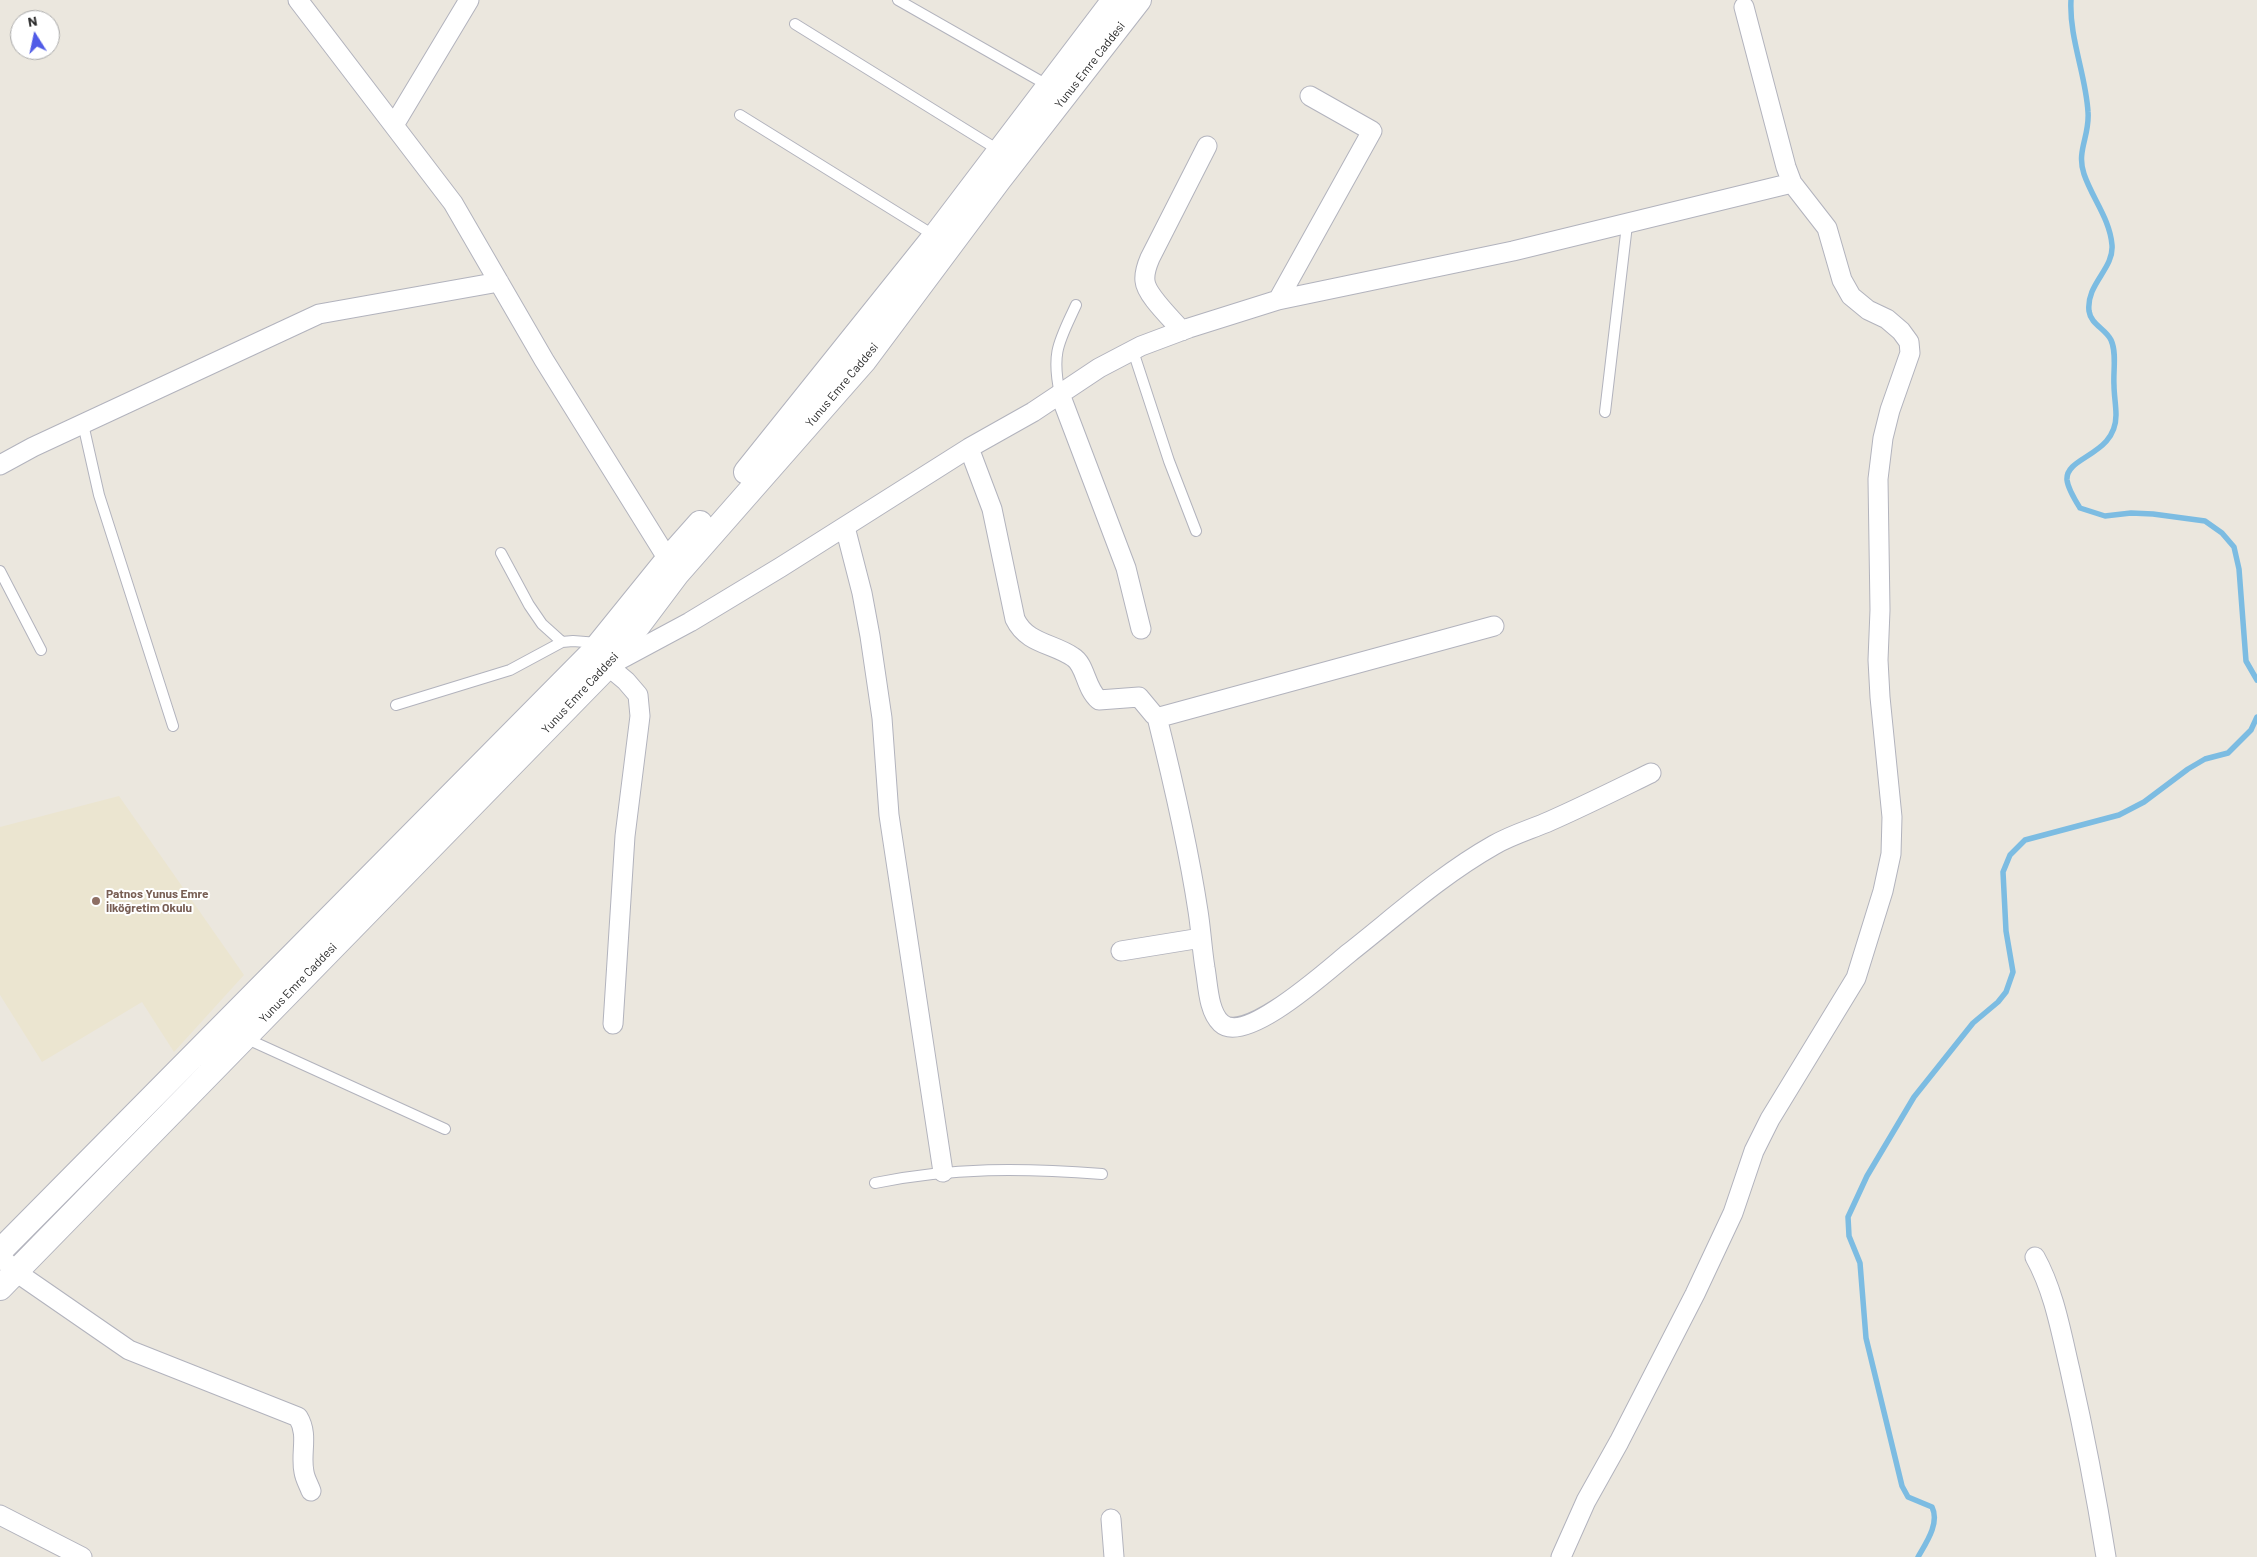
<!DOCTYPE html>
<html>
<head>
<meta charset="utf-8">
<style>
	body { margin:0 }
	#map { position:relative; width:2257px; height:1557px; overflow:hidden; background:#ebe7de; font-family:Barlow,sans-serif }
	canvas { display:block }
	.north { position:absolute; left:10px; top:10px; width:50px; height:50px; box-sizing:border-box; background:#fff; border:1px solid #aaa; border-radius:50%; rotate:350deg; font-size:14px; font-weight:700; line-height:20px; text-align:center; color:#2b2b2b }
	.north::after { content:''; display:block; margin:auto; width:18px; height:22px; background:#505be7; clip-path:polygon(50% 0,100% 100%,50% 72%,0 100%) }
</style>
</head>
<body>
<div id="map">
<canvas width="2257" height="1557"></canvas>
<div class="north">N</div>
</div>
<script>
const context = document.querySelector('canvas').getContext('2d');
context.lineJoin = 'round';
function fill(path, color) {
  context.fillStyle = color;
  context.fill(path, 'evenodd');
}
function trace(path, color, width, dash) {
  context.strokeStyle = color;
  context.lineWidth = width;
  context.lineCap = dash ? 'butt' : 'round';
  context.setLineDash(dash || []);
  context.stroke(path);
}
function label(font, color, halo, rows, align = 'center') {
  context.font = font + ' Barlow,sans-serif';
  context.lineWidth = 4;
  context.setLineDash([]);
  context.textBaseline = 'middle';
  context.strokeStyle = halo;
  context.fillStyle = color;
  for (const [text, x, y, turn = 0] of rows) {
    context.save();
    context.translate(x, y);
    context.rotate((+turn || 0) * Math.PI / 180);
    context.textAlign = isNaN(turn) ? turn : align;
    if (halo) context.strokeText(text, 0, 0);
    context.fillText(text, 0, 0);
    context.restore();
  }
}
const education = new Path2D(`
	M 119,796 L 244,975 L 174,1052 L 142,1002 L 42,1062 L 0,995 L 0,827 Z`);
const stream = new Path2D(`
	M 2071,0 C 2069,38 2086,75 2088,112 C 2090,136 2076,151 2084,174 C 2092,198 2110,219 2112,245 C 2114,269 2086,284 2089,311 C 2091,325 2105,328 2111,340 C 2117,353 2113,371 2114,385 C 2114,395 2116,405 2116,415 C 2116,456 2065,456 2067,480 C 2068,489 2075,500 2080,508 L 2105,516 L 2131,513 L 2153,514 L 2205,521 L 2222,533 L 2234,547 L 2239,569 L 2246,661 L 2257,680
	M 1918,1557 C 1926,1543 1940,1523 1932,1507 L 1908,1497 L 1902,1486 L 1866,1338 L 1860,1263 L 1849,1236 L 1848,1217 L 1867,1176 L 1914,1097 L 1973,1023 L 1998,1002 L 2006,992 L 2013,972 L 2006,931 L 2003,872 L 2010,855 L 2025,840 L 2119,815 L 2144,802 L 2188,769 L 2205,759 L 2228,753 L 2251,730 L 2257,717`);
const service = new Path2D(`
	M 898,0 L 1049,86
	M 795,24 L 1000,151
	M 740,115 L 935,236
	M 1133,351 L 1169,461 L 1196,531
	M 1060,394 C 1051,352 1059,342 1076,305
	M 1605,412 L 1627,225
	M 83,424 L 99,495 L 173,726
	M 501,553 L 529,605 L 542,624 L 562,642
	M 0,571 L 41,650
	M 396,705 L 510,670 L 562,642 L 573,641 L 598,643
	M 245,1038 L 445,1129
	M 875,1183 C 952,1167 1024,1168 1102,1174`);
const minor = new Path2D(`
	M 298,0 L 453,203 L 544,360 L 674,569
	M 394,125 L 469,0
	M 1278,300 L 1372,131 L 1310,96
	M 1182,331 C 1172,319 1146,295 1145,281 C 1144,273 1147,265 1150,258 L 1207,146
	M 1060,394 L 1126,568 L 1141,629
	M 969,448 L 992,509 L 1015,619 C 1027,644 1053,643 1073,657 C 1086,665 1085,688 1099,700 L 1139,697 L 1154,715 L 1160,717 L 1494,626
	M 0,465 L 33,447 L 319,314 L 499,282
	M 845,527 L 862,593 L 870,636 L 882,718 L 889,815 L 943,1172
	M 1157,717 C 1173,781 1188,845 1198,911 C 1201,930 1202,949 1205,968 C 1208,984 1208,1011 1221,1023 C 1245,1046 1329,969 1349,953 C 1396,916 1441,875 1494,845 C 1511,835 1532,829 1550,821 C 1584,806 1618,789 1651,773
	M 1121,951 L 1201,938
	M 613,1024 L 625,836 L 640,716 L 638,695 L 626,681 L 608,666 L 690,622 L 781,567 L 969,448 L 1033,412 L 1099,368 L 1141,346 L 1189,328 L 1278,300 L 1513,251 L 1792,183
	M 0,1256 L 16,1272 L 129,1350 L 298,1417 C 309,1435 300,1453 304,1472 C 305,1479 309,1485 311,1491
	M 2035,1257 C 2054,1291 2061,1332 2070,1370 C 2084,1432 2096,1494 2106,1557
	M 0,1515 L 82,1557
	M 1111,1519 L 1114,1557
	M 1561,1557 L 1586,1501 L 1619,1442 L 1695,1294 L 1733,1213 L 1754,1151 L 1770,1119 L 1856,978 L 1883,891 L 1891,854 L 1892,817 L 1880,697 L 1878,660 L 1880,610 L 1878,479 L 1883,438 L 1890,410 L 1910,353 L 1909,342 L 1901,331 L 1887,319 L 1868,310 L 1851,296 L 1842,280 L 1827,228 L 1792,183 L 1786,167 L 1744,7`);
const tertiary = new Path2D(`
	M 746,472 L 935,236 L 1114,0
	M 0,1251 L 592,653 L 668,559 L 700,523
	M 0,1288 L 608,666 L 677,574 L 864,361 L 999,180 L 1139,0`);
const markers = [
	[96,901,5,"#8d6e63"]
];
const streetNames = [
	["Yunus Emre Caddesi",1090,65,-52],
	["Yunus Emre Caddesi",842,385,-50],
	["Yunus Emre Caddesi",580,693,-47],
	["Yunus Emre Caddesi",298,983,-46]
];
const educationNames = [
	["Patnos Yunus Emre",106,894],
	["İlköğretim Okulu",106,908]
];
fill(education, '#ebe5d0');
trace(stream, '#7cbce2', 5.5);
trace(service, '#b2b3bd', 12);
trace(minor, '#b2b3bd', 21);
trace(tertiary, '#b2b3bd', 26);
trace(service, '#fff', 10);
trace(minor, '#fff', 19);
trace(tertiary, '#fff', 24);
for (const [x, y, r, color] of markers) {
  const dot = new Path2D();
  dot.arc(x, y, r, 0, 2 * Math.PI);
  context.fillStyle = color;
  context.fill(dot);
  trace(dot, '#fff', 2);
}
label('12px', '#2b2b2b', '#fff', streetNames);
label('bold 12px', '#785e54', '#fff', educationNames, 'left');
</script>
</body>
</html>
